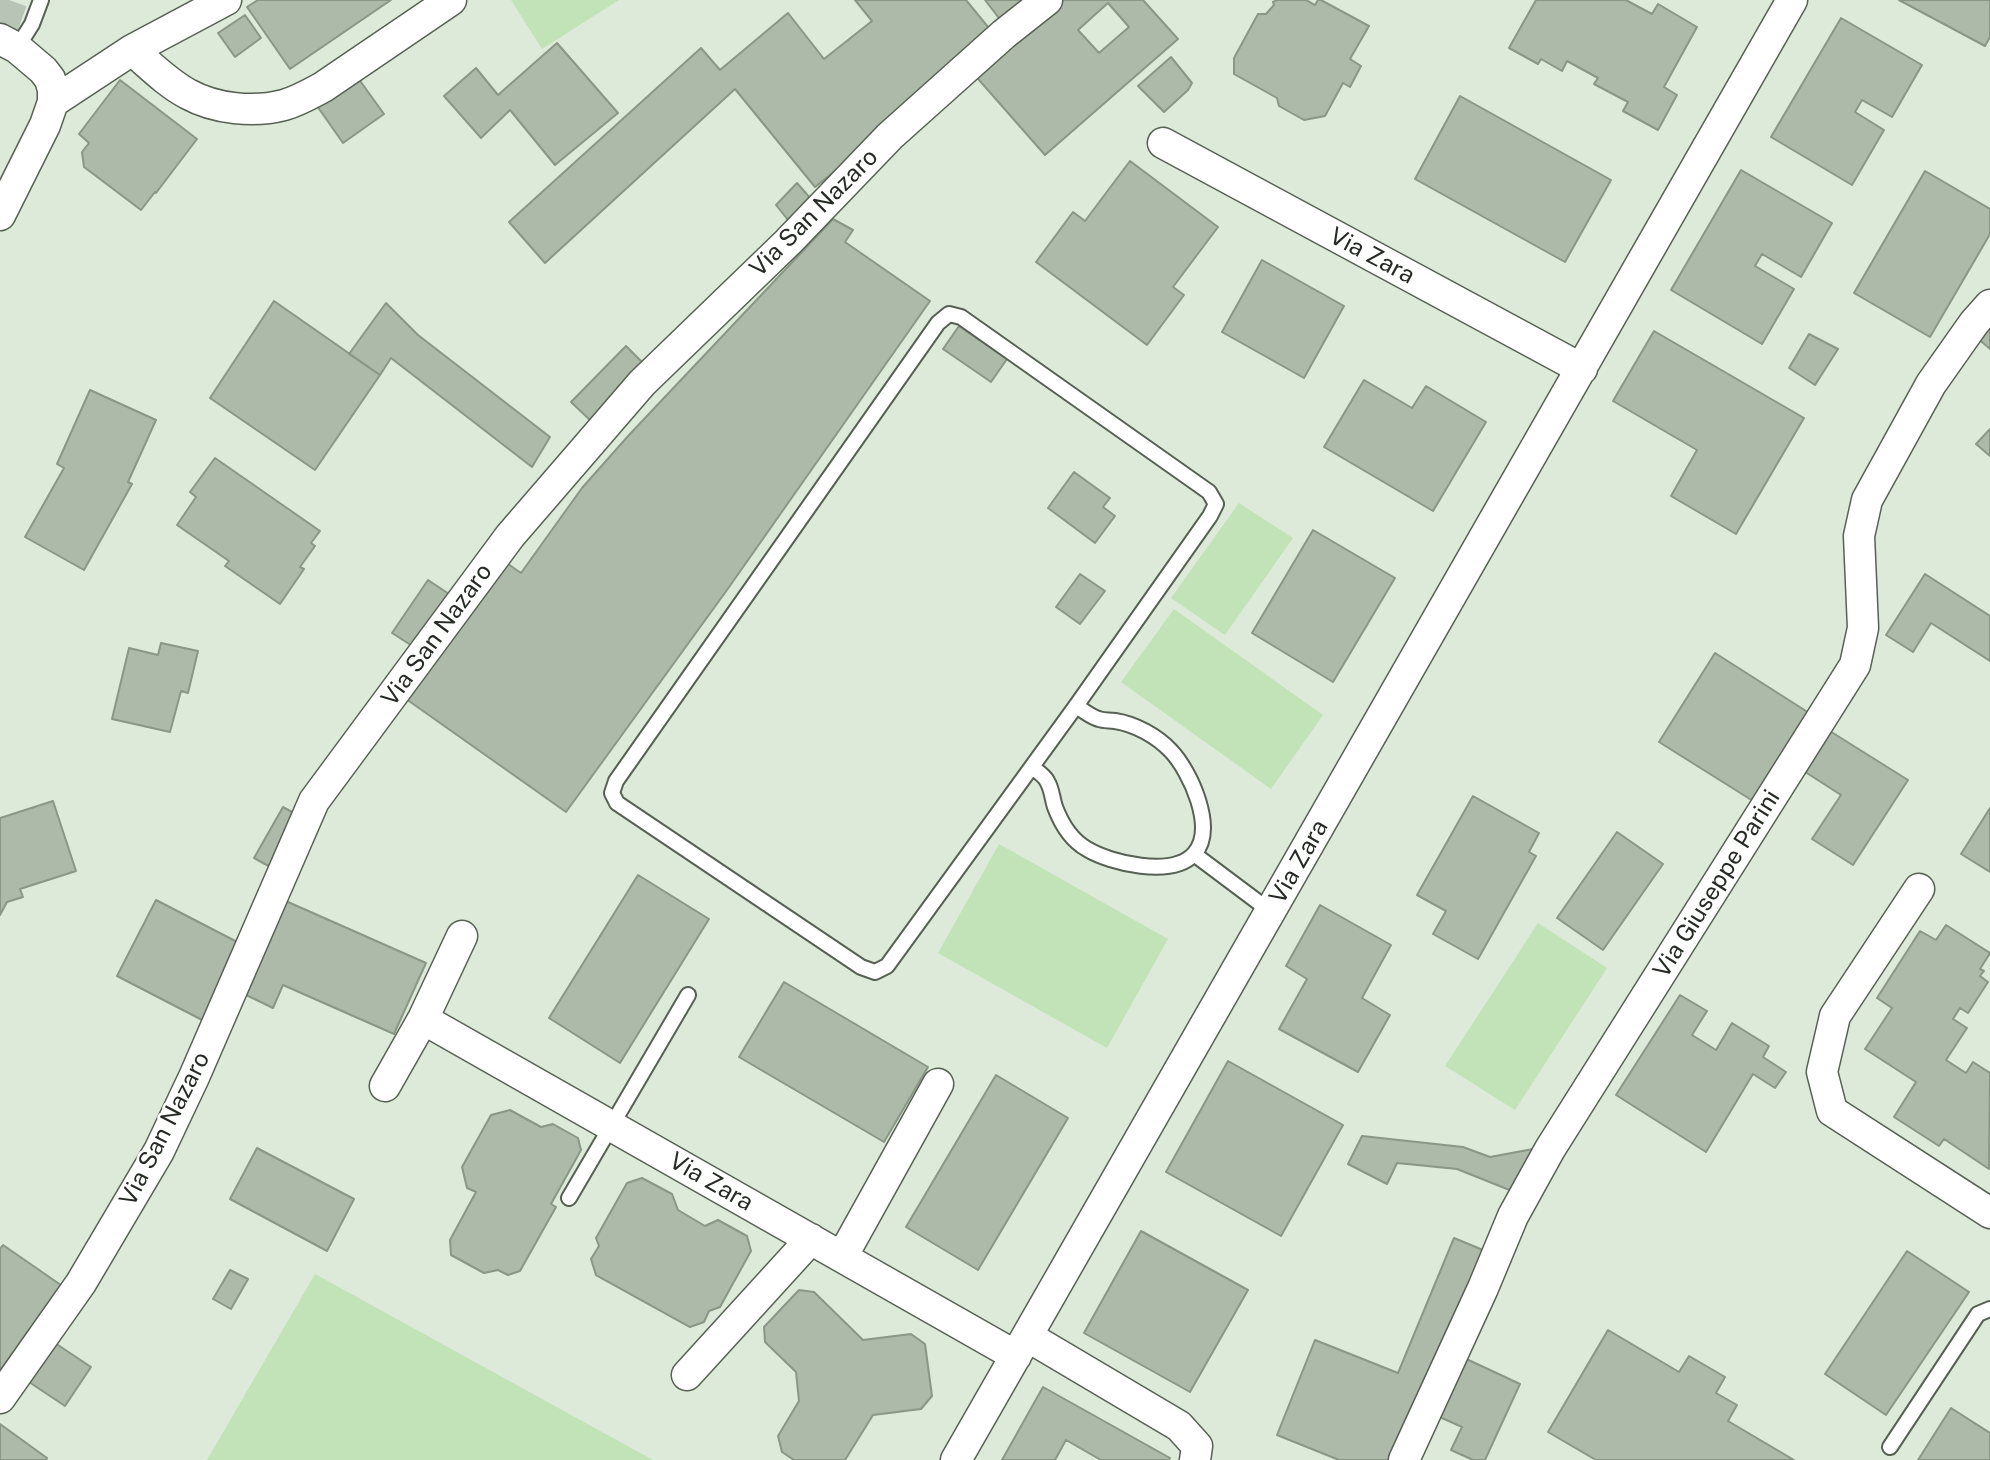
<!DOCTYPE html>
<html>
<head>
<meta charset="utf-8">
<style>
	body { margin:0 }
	canvas { display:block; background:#ddead9 }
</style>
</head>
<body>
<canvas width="1990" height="1460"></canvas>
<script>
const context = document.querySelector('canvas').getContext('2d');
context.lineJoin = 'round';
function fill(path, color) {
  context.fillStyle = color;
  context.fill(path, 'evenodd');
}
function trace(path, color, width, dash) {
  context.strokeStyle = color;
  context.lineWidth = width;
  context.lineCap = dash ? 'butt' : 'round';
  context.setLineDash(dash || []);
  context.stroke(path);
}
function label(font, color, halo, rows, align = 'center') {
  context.font = font + ' "Public Sans",sans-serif';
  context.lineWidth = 5;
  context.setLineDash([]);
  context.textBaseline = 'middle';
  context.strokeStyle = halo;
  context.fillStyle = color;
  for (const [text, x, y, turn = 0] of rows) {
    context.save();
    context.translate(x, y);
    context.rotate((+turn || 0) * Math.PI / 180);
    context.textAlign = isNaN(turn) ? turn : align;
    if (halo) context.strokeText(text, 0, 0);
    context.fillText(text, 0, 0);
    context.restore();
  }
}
const green = new Path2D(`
	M 511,0 L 619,0 L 542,49 Z
	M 1239,503 L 1293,538 L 1225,635 L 1171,598 Z
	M 1174,609 L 1323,715 L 1271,789 L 1121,682 Z
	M 999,844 L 1168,939 L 1107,1048 L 938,953 Z
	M 1538,923 L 1607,968 L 1515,1110 L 1445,1066 Z
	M 315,1274 L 653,1460 L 207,1460 Z`);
const building = new Path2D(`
	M 258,0 L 391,0 L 290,69 L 247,7 Z
	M 855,0 L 966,0 L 993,33 L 886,130 L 815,187 L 735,89 L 545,263 L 509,222 L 701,48 L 720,70 L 788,13 L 824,59 L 872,21 Z
	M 985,0 L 1040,0 L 1005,26 Z
	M 1054,0 L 1143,0 L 1178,39 L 1045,155 L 972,72 ZM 1108,3 L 1129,27 L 1099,53 L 1078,30 Z
	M 1277,0 L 1306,0 L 1315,5 L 1318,0 L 1321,0 L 1369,26 L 1350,59 L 1361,66 L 1350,87 L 1343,83 L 1325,116 L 1304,120 L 1279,106 L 1277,98 L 1234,74 L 1234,58 L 1258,14 L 1266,14 L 1274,5 L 1273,2 Z
	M 1536,0 L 1626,0 L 1652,14 L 1658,4 L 1697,27 L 1664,87 L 1677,95 L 1658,130 L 1623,111 L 1628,102 L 1594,84 L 1598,78 L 1567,61 L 1562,71 L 1541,59 L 1538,64 L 1509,48 Z
	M 1899,0 L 1990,0 L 1990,37 L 1985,46 Z
	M 245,15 L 261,38 L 235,57 L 218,33 Z
	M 1841,18 L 1922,65 L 1892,117 L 1862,100 L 1855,112 L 1884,130 L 1852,185 L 1771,137 Z
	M 557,43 L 618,113 L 555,165 L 510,110 L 481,138 L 444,96 L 476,68 L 498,95 Z
	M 1171,57 L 1192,83 L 1188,90 L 1164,112 L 1138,86 Z
	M 358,78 L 384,114 L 343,143 L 317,106 Z
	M 120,80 L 197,139 L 156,193 L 155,192 L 141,210 L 84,167 L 82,152 L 89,143 L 79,134 Z
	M 1460,96 L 1611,180 L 1565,262 L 1415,179 Z
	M 1130,161 L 1218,227 L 1173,287 L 1184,295 L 1147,345 L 1036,262 L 1073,212 L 1085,221 Z
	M 1741,170 L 1832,223 L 1801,277 L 1762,254 L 1755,266 L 1794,289 L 1762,344 L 1671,290 Z
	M 1925,171 L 1990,209 L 1990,234 L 1930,337 L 1854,293 Z
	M 797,183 L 811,199 L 788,220 L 776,205 Z
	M 833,219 L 853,230 L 845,242 L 930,301 L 727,590 L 566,812 L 399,694 L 498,557 L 521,573 L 582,488 L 629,435 Z
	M 1262,260 L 1344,306 L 1304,378 L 1222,332 Z
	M 274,301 L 380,375 L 315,470 L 210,398 Z
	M 386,303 L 418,335 L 550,437 L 532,467 L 391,358 L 380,375 L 349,354 Z
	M 1990,319 L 1990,349 L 1975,336 Z
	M 959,326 L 1007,359 L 991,382 L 943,349 Z
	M 1654,331 L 1804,418 L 1736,534 L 1671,496 L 1697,450 L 1613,401 Z
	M 1809,334 L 1838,349 L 1815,385 L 1789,368 Z
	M 626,346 L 646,366 L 592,422 L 571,402 Z
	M 1364,380 L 1412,408 L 1426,386 L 1486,422 L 1433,511 L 1324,447 Z
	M 90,390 L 156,420 L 128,482 L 132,484 L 84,570 L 25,537 L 64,468 L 57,464 Z
	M 1990,429 L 1990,456 L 1976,444 Z
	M 215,458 L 320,531 L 311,543 L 315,546 L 300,567 L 304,569 L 280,604 L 225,566 L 229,561 L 177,525 L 196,497 L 190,492 Z
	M 1074,472 L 1110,498 L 1103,507 L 1115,516 L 1095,543 L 1048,508 Z
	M 1313,530 L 1395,578 L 1333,682 L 1252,633 Z
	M 1080,574 L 1105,591 L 1080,624 L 1056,607 Z
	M 1925,574 L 1990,616 L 1990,661 L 1931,623 L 1913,652 L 1886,635 Z
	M 428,580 L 452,596 L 417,649 L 392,633 Z
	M 161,643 L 198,651 L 188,693 L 181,691 L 170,732 L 112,719 L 129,648 L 158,655 Z
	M 1715,653 L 1817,718 L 1761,806 L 1659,742 Z
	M 1825,728 L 1908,780 L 1853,865 L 1812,839 L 1841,795 L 1799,768 Z
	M 1473,796 L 1539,833 L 1529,852 L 1536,856 L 1478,959 L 1433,934 L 1446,911 L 1417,895 Z
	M 53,801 L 76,871 L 20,889 L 23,897 L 7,902 L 0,915 L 0,818 Z
	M 283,807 L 303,818 L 274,869 L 254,858 Z
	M 1990,808 L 1990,872 L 1961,854 Z
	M 1617,832 L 1663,864 L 1603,950 L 1557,918 Z
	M 638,875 L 709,919 L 620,1063 L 549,1018 Z
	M 279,898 L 426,963 L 394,1034 L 283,985 L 273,1008 L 238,991 Z
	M 156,900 L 245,946 L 206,1022 L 117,976 Z
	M 1320,905 L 1391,945 L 1362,998 L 1390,1015 L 1358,1072 L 1279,1029 L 1307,979 L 1286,966 Z
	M 1946,925 L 1990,953 L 1980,969 L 1984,971 L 1980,976 L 1988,982 L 1968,1013 L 1960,1008 L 1953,1019 L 1967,1028 L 1946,1060 L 1966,1073 L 1973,1062 L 1990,1073 L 1989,1169 L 1944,1139 L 1939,1146 L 1894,1117 L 1916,1082 L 1865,1049 L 1892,1008 L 1877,998 L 1920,931 L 1936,940 Z
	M 784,982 L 928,1067 L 884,1142 L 739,1057 Z
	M 1680,995 L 1707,1011 L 1692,1035 L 1716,1050 L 1732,1023 L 1769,1046 L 1763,1057 L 1786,1072 L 1775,1088 L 1753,1074 L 1706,1152 L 1616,1095 Z
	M 1228,1061 L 1343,1125 L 1281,1236 L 1166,1172 Z
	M 996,1075 L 1068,1118 L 978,1270 L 906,1227 Z
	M 510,1110 L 541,1127 L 553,1124 L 578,1138 L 581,1150 L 551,1204 L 556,1207 L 520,1271 L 508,1275 L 498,1270 L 484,1273 L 451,1255 L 450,1240 L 476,1192 L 467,1188 L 462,1167 L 491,1115 Z
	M 1362,1136 L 1463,1147 L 1490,1157 L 1533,1149 L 1512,1191 L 1457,1169 L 1397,1163 L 1387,1184 L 1348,1164 Z
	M 257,1148 L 354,1199 L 327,1251 L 230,1199 Z
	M 642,1178 L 672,1194 L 678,1210 L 705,1226 L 718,1220 L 747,1236 L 751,1251 L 720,1307 L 709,1311 L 704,1322 L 690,1327 L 596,1275 L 591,1259 L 599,1246 L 596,1238 L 627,1183 Z
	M 1141,1231 L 1248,1290 L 1190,1392 L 1084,1333 Z
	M 1454,1238 L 1483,1250 L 1396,1460 L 1339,1460 L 1277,1435 L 1315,1340 L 1398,1373 Z
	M 3,1245 L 71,1292 L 0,1385 L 0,1249 Z
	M 1907,1251 L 1969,1292 L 1886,1415 L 1825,1374 Z
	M 230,1270 L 248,1279 L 231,1309 L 213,1299 Z
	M 799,1290 L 814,1292 L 863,1340 L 911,1334 L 925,1344 L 932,1396 L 921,1409 L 873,1415 L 845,1460 L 794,1460 L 782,1452 L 778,1436 L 799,1401 L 796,1372 L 765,1342 L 764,1327 Z
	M 1608,1330 L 1679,1372 L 1689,1356 L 1725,1377 L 1716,1393 L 1737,1405 L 1728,1421 L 1794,1460 L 1596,1460 L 1548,1432 Z
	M 52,1341 L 91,1367 L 65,1406 L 26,1380 Z
	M 1460,1356 L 1520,1384 L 1485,1460 L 1473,1460 L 1451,1450 L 1462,1427 L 1433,1414 Z
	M 1043,1387 L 1170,1458 L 1169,1460 L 1101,1460 L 1066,1440 L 1055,1460 L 1002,1460 Z
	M 1951,1408 L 1990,1433 L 1990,1460 L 1918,1460 Z
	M 0,1424 L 47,1458 L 46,1460 L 0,1460 Z`);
const tertiaryTunnel = new Path2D(`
	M 0,25 L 9,0`);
const service = new Path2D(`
	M 17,48 L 32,24 L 41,0
	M 949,314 L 961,317 L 1209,492 L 1216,504 L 1210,516 L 1076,706 L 887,966 L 875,972 L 861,967 L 617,803 L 612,793 L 616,781 L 938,323 Z
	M 1032,767 C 1037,771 1044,775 1047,781 C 1052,789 1052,798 1055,807 C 1061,823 1071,840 1087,849 C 1110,863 1172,878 1194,854 C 1217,829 1190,771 1171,751 C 1157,736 1135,724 1115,721 C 1109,720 1104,721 1099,719 C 1091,717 1083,710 1076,706
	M 1194,854 L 1270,911
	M 569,1198 L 688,995
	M 1890,1447 L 1978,1314 L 1990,1309`);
const minor = new Path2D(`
	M 0,39 L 17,48 L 43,70 L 50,79 L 53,90 L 53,102 L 45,125 L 0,215
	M 132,50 L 226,0
	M 53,102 L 132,50 C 150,65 167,83 188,94 C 215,109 254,113 284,105 C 298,101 310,94 323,87 L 451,0
	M 1163,143 L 1582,369
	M 1919,889 L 1835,1016 L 1822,1072 L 1832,1111 L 1990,1213
	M 423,1019 L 462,936
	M 385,1086 L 423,1019 L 1016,1356
	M 842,1257 L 938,1084
	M 1027,1336 L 1179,1426 L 1197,1446 L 1195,1460
	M 687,1375 L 811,1239
	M 0,1398 L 81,1283 L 159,1151 L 194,1077 L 314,801 L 510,536 L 642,383 L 788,242 L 890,136 L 1004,34 L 1047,0
	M 956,1460 L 1792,0
	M 1404,1460 L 1483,1288 L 1513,1216 L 1550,1149 L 1855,665 L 1863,628 L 1859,536 L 1867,500 L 1931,384 L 1974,323 L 1990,305`);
const streetNames = [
	["Via San Nazaro",814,213,-45],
	["Via Zara",1372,256,28],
	["Via San Nazaro",437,635,-54],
	["Via Zara",1299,862,-60],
	["Via Giuseppe Parini",1717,884,-58],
	["Via San Nazaro",165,1129,-63],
	["Via Zara",711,1182,30]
];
fill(green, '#c1e3b7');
fill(building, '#adb9a9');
trace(building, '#8a9686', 2);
trace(tertiaryTunnel, '#b8c4b5', 37, [37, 18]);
trace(service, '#566153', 18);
trace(minor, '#566153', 33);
trace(service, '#fff', 14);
trace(minor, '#fff', 30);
label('24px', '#262a24', '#fff', streetNames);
</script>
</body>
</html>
